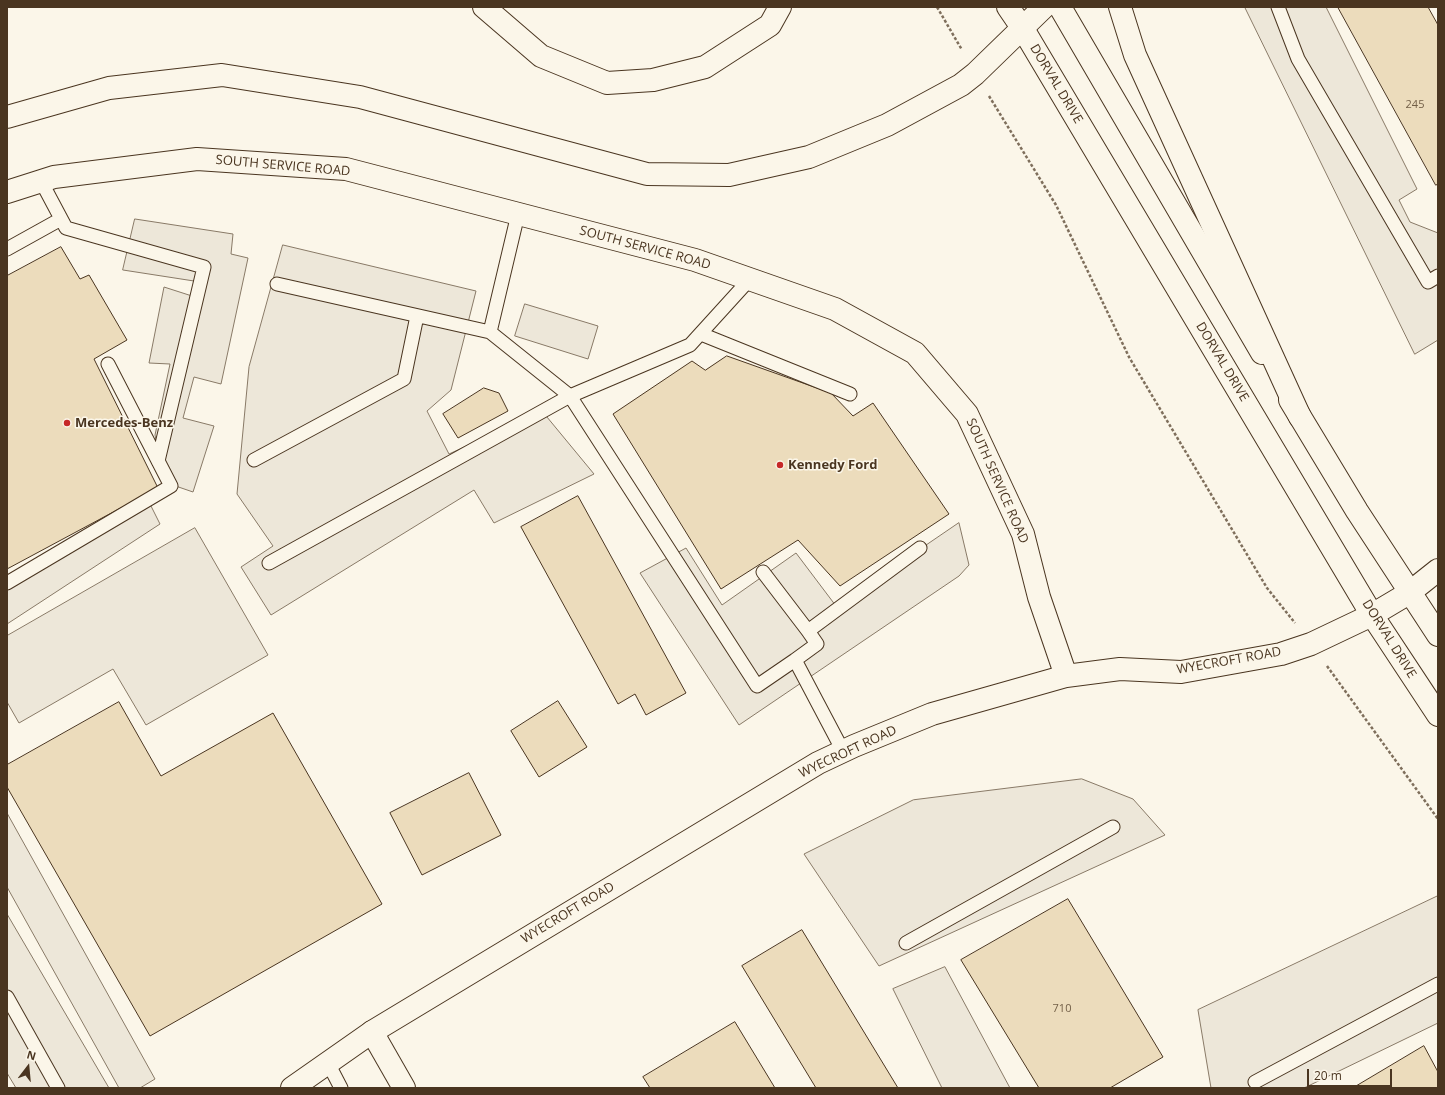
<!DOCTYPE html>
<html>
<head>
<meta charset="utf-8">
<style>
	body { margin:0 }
	#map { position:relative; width:1445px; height:1095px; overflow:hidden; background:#fbf6e9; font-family:"Open Sans",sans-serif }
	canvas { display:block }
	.frame { position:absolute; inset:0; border:8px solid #4a3520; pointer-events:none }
	.north { position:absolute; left:8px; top:1047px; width:40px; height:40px; -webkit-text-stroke:3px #fbf6e9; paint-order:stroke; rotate:16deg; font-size:11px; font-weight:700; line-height:16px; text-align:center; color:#4a3520 }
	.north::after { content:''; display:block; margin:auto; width:14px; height:18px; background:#4a3520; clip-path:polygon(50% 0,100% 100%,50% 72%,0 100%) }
	.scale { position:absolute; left:1307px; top:1069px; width:85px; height:18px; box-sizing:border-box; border:2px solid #4a3520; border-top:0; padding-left:5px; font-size:12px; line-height:14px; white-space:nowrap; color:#4a3520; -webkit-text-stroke:3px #fbf6e9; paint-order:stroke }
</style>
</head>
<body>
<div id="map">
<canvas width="1445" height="1095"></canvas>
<div class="frame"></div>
<div class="north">N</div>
<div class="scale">20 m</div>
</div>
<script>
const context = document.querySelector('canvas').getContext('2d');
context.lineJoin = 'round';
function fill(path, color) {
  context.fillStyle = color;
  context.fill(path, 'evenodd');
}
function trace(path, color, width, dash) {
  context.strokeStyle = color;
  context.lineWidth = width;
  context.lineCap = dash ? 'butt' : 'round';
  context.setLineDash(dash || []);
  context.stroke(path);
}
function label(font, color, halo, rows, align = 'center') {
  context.font = font + ' "Open Sans",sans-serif';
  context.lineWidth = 3;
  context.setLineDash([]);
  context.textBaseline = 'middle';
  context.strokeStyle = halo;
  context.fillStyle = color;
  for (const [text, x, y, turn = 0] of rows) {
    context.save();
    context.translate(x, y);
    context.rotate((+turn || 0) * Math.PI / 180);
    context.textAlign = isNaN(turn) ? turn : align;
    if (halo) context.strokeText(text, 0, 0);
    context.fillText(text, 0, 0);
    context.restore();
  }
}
const parking = new Path2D(`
	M 1245,7 L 1326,7 L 1417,189 L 1399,200 L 1410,222 L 1438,233 L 1438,340 L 1415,354 Z
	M 135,219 L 233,234 L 231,254 L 248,258 L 221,384 L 194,377 L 183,418 L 214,426 L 193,492 L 164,482 L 155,435 L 170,364 L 149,363 L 164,287 L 192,296 L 194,281 L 123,270 Z
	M 283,245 L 476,291 L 451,390 L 427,411 L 449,454 L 542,411 L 594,474 L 494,523 L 474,490 L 271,615 L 241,567 L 273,546 L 237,494 L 249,367 Z
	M 525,304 L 598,326 L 588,359 L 515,336 Z
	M 149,502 L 160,524 L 7,624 L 7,585 Z
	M 959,523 L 969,565 L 959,576 L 739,725 L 640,573 L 686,548 L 722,605 L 796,553 L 836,606 Z
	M 195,528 L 268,655 L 146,725 L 113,669 L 19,723 L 7,702 L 7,636 Z
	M 1082,779 L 1133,799 L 1165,835 L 879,966 L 804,854 L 913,800 Z
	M 7,813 L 155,1079 L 140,1088 L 119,1088 L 7,887 Z
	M 1438,896 L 1438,1023 L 1304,1088 L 1211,1088 L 1198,1010 Z
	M 7,914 L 109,1088 L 16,1088 L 7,1073 Z
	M 945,967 L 1010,1088 L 942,1088 L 893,989 Z`);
const building = new Path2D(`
	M 1338,7 L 1428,7 L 1438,25 L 1438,184 L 1436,185 Z
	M 61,247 L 80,279 L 89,275 L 127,340 L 94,359 L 158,488 L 7,569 L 7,276 Z
	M 727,356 L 831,393 L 853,416 L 873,403 L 949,514 L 840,586 L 798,540 L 721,589 L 613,414 L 692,361 L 705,370 Z
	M 484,388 L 499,393 L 508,411 L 458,438 L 443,414 Z
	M 578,496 L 686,693 L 646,715 L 635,694 L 618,704 L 521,527 Z
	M 558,701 L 587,747 L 539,777 L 511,731 Z
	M 119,702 L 161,776 L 273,713 L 382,904 L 150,1036 L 7,787 L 7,765 Z
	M 469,773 L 501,835 L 422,875 L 390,813 Z
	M 1068,899 L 1163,1057 L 1110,1088 L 1039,1088 L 961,960 Z
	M 802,930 L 898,1088 L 816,1088 L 742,966 Z
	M 735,1022 L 775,1088 L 650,1088 L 643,1077 Z
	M 1424,1046 L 1438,1072 L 1438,1088 L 1353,1088 Z`);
const path = new Path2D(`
	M 937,7 L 962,50
	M 989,96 L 1056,205 L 1129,357 L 1267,588 L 1295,623
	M 1327,666 L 1438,819`);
const service = new Path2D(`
	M 1278,7 L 1298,59 L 1428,282 L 1438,276
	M 41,181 L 66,228 L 204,267 L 158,461
	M 7,249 L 61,219
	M 750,279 L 690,345 L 570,396 L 757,686 L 795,660
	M 277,284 L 490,332 L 518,214
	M 701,334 L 850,394
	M 254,460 L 404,379 L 417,316
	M 269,563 L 570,396 L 490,332
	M 763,572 L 808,631 L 817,644 L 795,660 L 843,751
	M 7,583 L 171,486 L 108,364
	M 808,631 L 920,548
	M 906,943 L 1113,827
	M 7,997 L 58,1088
	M 328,1063 L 341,1088
	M 1255,1082 L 1438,984`);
const minor = new Path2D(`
	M 372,1032 L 404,1088`);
const tertiary = new Path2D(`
	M 7,192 L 54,177 L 197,159 L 346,169 L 695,260 L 835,309 L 915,353 L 967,414 L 1023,534 L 1039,597 L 1066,676
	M 292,1088 L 372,1032 L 818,763 L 854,746 L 932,714 L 1066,676 L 1120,669 L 1181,672 L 1281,654 L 1311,644 L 1372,615 L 1409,593 L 1438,570`);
const secondary = new Path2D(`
	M 1008,7 L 1023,29 L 1372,615 L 1438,715
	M 1060,7 L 1262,353
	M 1290,400 L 1357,511 L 1438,635`);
const motorway = new Path2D(`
	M 484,7 L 541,56 L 607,83 L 653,80 L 705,67 L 770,25 L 780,7
	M 1120,7 L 1135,55 L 1300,417
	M 7,117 L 109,88 L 222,75 L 360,97 L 647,174 L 729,175 L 809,157 L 887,125 L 961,85 L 975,74 L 1044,7`);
const markers = [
	[67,423,4,"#c62828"],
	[780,465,4,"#c62828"]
];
const numberNames = [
	["245",1415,105],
	["710",1062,1009]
];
const streetNames = [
	["DORVAL DRIVE",1056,84,59],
	["SOUTH SERVICE ROAD",283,166,5],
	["SOUTH SERVICE ROAD",645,248,15],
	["DORVAL DRIVE",1222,362,59],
	["SOUTH SERVICE ROAD",997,481,66],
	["DORVAL DRIVE",1389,639,58],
	["WYECROFT ROAD",1229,661,-10],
	["WYECROFT ROAD",848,752,-25],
	["WYECROFT ROAD",568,913,-31]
];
const poiNames = [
	["Mercedes-Benz",75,423],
	["Kennedy Ford",788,465]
];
fill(parking, '#ede7d9');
trace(parking, '#887966', 1);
fill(building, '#ecdcbc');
trace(building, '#4a3520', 1);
trace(service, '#4a3520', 15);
trace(minor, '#4a3520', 24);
trace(tertiary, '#4a3520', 24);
trace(secondary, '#4a3520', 24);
trace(motorway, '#4a3520', 24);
trace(path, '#7f6f5c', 2.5, [3, 2]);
trace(service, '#fbf6e9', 13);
trace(minor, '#fbf6e9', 22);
trace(tertiary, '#fbf6e9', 22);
trace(secondary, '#fbf6e9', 22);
trace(motorway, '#fbf6e9', 22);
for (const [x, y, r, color] of markers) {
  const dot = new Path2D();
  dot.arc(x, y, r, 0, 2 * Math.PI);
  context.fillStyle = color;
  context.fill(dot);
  trace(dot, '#fbf6e9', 1.5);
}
label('11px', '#725f47', null, numberNames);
label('13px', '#4a3520', '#fbf6e9', streetNames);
label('bold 13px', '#4a3520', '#fbf6e9', poiNames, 'left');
</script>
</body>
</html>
